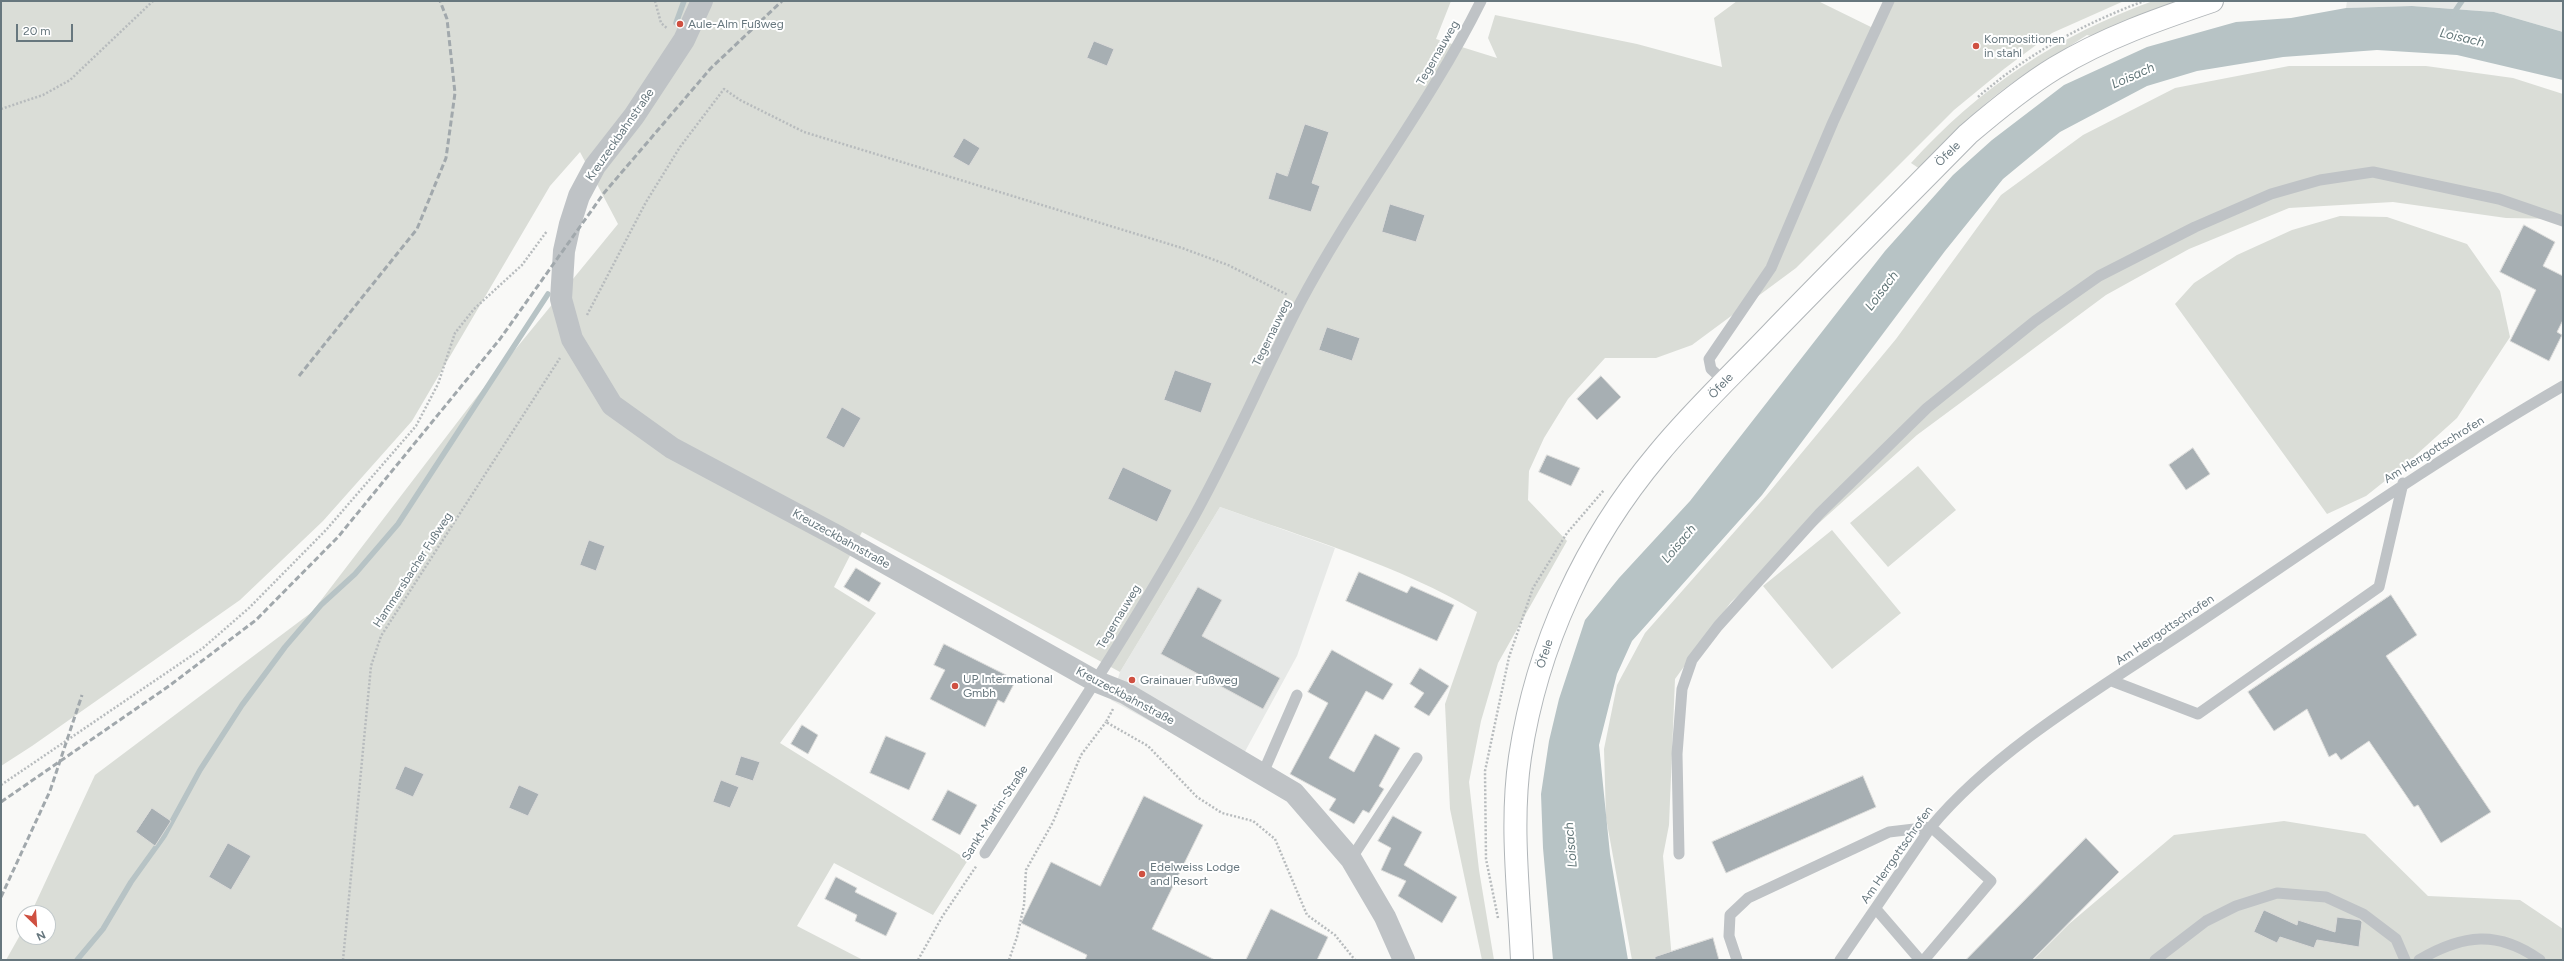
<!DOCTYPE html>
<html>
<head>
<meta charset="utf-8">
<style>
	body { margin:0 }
	#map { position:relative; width:2564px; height:961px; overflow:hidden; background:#f9f9f7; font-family:Figtree,sans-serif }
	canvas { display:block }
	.frame { position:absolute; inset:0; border:2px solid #67777e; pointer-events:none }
	.north { position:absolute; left:16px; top:905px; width:40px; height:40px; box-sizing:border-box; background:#fff; border:1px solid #c2c9cb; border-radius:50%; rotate:155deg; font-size:11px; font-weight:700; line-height:16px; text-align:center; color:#67777e }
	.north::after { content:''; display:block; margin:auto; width:14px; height:18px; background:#cf5041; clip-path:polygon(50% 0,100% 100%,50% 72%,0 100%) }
	.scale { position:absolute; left:16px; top:24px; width:57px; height:18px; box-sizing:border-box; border:2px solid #67777e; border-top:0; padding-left:5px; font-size:12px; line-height:14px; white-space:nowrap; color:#67777e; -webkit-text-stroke:3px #fff; paint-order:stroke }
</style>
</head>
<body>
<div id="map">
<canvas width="2564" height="961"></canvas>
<div class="frame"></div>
<div class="north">N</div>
<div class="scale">20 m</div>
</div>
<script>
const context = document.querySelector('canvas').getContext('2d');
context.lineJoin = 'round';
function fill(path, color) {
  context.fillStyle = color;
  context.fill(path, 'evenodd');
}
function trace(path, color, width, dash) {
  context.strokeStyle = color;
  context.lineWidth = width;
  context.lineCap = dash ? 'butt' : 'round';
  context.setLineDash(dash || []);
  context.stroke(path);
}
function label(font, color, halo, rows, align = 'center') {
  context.font = font + ' Figtree,sans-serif';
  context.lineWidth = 4;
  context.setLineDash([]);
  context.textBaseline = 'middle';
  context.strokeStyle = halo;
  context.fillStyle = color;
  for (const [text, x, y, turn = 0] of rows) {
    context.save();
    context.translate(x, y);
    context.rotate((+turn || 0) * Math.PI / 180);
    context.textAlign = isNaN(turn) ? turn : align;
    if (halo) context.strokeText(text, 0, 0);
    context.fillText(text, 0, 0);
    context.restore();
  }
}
const built = new Path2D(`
	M 2347,1 L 2563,1 L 2563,32 L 2494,12 L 2412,6 L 2346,8 Z
	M 1220,507 L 1335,548 L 1297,656 L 1236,768 L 1111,700 L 1120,672 Z`);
const green = new Path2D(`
	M 1,1 L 1451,1 L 1436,39 L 1497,58 L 1488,38 L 1495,15 L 1637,44 L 1722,67 L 1714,18 L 1737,1 L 1818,1 L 1873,28 L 1892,1 L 2124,1 L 2052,33 L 2004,69 L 1954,110 L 1796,268 L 1692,345 L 1656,358 L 1605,358 L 1568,399 L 1544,438 L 1529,471 L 1528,500 L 1567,541 L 1498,663 L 1481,721 L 1469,782 L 1479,870 L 1494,960 L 1482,960 L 1450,809 L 1445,704 L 1477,612 C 1401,566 1303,537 1220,507 L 1120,672 L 862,532 L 834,587 L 876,613 L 780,743 L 968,860 L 933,915 L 834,863 L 797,926 L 863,960 L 6,960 L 24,928 L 24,937 L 48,937 L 48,913 L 31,913 L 95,775 L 312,612 L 482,390 L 618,224 L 580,152 L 550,186 L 412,421 L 323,521 L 240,600 L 32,746 L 1,766 Z
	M 2153,1 L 2186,1 L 2091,36 L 2087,35 C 2058,54 2028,71 2000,92 C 1970,115 1945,142 1920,169 L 1911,163 C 1979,88 2058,35 2153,1 Z
	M 2289,66 L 2426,66 L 2513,78 L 2563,94 L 2563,219 L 2506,218 L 2393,202 L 2289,208 L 2189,249 L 2106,295 L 1917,435 L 1731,602 L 1675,679 L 1669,825 L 1663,856 L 1672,960 L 1632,960 L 1606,818 L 1604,749 L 1617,685 L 1645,633 L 1766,496 L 1896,339 L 2001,195 L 2083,135 L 2175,88 Z
	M 2340,216 L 2387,217 L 2467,244 L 2500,291 L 2510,337 L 2457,418 L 2405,465 L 2366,496 L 2327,514 L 2175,304 L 2194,283 L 2237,255 L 2292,230 Z
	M 1918,466 L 1956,510 L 1888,567 L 1850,523 Z
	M 1832,530 L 1901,613 L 1832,669 L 1763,586 Z
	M 2284,821 L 2365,834 L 2428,896 L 2520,900 L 2563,929 L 2563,960 L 2033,960 L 2069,924 L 2174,835 Z`);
const water = new Path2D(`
	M 2412,6 L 2494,12 L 2563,32 L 2563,80 L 2457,55 L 2377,50 L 2283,57 L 2197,71 L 2147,86 L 2060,132 L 2003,179 L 1945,251 L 1762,495 L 1632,641 L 1617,674 L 1599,745 L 1610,854 L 1628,960 L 1553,960 L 1543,848 L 1541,794 L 1549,741 L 1559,699 L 1585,620 L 1619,578 L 1690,501 L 1885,251 L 1953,175 L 1992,140 L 2064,85 L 2147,47 L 2236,22 L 2291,18 L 2346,8 Z`);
const stream = new Path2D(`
	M 2453,14 L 2462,1
	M 676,23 L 684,1
	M 77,960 L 103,929 L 131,882 L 164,836 L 200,770 L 242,705 L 285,647 L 321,605 L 355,574 L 398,524 L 548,294`);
const building = new Path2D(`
	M 1094,41 L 1114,49 L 1107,66 L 1087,58 Z
	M 1305,124 L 1329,132 L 1312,183 L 1320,186 L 1311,212 L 1268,199 L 1276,172 L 1287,176 Z
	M 964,138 L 980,148 L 969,166 L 953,157 Z
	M 1390,204 L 1425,215 L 1416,242 L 1382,232 Z
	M 2524,225 L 2555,242 L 2543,266 L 2563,276 L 2563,320 L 2557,332 L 2562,335 L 2549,361 L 2510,341 L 2536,290 L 2500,272 Z
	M 1327,327 L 1360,338 L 1352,361 L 1319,350 Z
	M 1175,370 L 1212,383 L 1201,413 L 1164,400 Z
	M 1601,376 L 1621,397 L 1597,420 L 1577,399 Z
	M 842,407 L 861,418 L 844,448 L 826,438 Z
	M 2193,448 L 2210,474 L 2186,490 L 2169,465 Z
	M 1547,455 L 1580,468 L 1571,486 L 1539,472 Z
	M 1123,467 L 1172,490 L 1157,522 L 1108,499 Z
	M 589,540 L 605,546 L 596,571 L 580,565 Z
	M 856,568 L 881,583 L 869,602 L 844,587 Z
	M 1359,572 L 1407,593 L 1411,586 L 1454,605 L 1437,641 L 1346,601 Z
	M 1198,587 L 1222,600 L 1202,636 L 1280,678 L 1263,709 L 1161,654 Z
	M 2391,595 L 2417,635 L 2386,656 L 2491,812 L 2441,843 L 2418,805 L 2414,807 L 2369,741 L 2341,760 L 2336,753 L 2329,757 L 2307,709 L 2274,731 L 2248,692 Z
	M 944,644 L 1016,680 L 1004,703 L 998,700 L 985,727 L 930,699 L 945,670 L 934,665 Z
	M 1332,650 L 1393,684 L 1383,700 L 1366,691 L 1329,758 L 1354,772 L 1375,734 L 1400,748 L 1379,786 L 1384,789 L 1369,813 L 1363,810 L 1354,824 L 1329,810 L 1336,799 L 1290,774 L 1328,703 L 1308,692 Z
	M 1420,668 L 1449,686 L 1429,716 L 1414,707 L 1424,693 L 1410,684 Z
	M 802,725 L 818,735 L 808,754 L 791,744 Z
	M 886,736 L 926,753 L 909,790 L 870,773 Z
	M 741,756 L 760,762 L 753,781 L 735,775 Z
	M 405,766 L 424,774 L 413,797 L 395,789 Z
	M 1863,776 L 1876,807 L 1726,873 L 1712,842 Z
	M 721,780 L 739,787 L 730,808 L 713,802 Z
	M 519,785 L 539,794 L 528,816 L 509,808 Z
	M 948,790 L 977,805 L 960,835 L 932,820 Z
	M 1144,796 L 1203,825 L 1152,929 L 1215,960 L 1085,960 L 1087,955 L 1021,923 L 1051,862 L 1100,886 Z
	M 152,808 L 171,821 L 155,846 L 136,832 Z
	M 1393,816 L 1422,832 L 1404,865 L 1457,897 L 1442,923 L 1398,896 L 1406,881 L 1381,870 L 1391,848 L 1378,841 Z
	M 2086,838 L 2119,872 L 2032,960 L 1966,960 Z
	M 228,843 L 251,856 L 231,890 L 209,877 Z
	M 836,877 L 857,888 L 855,892 L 897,913 L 886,936 L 855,921 L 857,915 L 825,899 Z
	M 1271,909 L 1328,937 L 1317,960 L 1246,960 Z
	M 2264,910 L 2297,925 L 2298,920 L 2335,932 L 2337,917 L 2360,920 L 2362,922 L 2359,947 L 2317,940 L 2314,948 L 2280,937 L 2277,943 L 2254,932 Z
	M 1713,938 L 1719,960 L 1655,960 L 1655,957 Z`);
const path = new Path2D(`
	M 655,1 L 661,23 L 668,29
	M 1978,97 C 2029,53 2081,25 2144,1
	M 1,109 L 43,95 L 70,80 L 153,1
	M 587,315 L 646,202 L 680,147 L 724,89 L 740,100 L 804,132 L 1182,248 L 1228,265 L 1288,295
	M 1113,709 L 1106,722 L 1148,746 L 1197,797 L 1222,813 L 1253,821 L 1275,839 L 1307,915 L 1335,935 L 1355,960
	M 1,785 L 203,648 L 249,608 L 326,530 L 416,426 L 438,384 L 455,333 L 474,309 L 522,265 L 547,231
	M 1498,918 L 1486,859 L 1485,771 L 1509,657 L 1533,588 L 1567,533 L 1604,490
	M 343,960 L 371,666 L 381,636 L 560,358
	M 918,960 L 942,917 L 977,865
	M 1009,960 L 1017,937 L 1024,905 L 1026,870 L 1053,822 L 1081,755 L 1106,722`);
const service = new Path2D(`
	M 1725,382 L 1711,369 L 1709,359 L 1771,268 L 1833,122 L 1889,1
	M 2112,681 L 2198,714 L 2379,587 L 2403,483
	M 1263,773 L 1297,695
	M 985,853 C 1053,746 1125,640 1187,529 C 1229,456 1261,378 1300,303 C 1355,199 1429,106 1481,1
	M 1679,854 L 1677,754 L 1682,689 L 1692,660 L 1718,626 L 1820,513 L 1927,408 L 2035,321 L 2099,276 L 2195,227 L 2271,194 L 2320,180 L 2373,172 L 2499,199 L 2563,221
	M 1351,859 L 1417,758
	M 1876,909 L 1920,960
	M 1737,960 L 1729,936 L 1730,915 L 1748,898 L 1889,832 L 1931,827 L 1991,881 L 1924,960
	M 1840,960 L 1931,827 C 1996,748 2107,684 2192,627 C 2315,545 2435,460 2563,386
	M 2155,960 L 2206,921 L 2236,906 L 2277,893 L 2326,897 L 2363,914 L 2396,939 L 2405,960
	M 2419,960 C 2463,934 2498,930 2540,960`);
const tertiary = new Path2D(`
	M 702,1 L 684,40 L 634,116 L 595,166 L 579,196 L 570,224 L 564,251 L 561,299 L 572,339 L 612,405 L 672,448 L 839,537 L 1095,681 L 1125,693 L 1294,793 L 1351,859 L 1385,917 L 1404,960`);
const primary = new Path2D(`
	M 1522,960 C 1519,893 1510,824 1520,757 C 1537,645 1585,541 1658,454 C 1693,411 1735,372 1773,332 C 1838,265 1903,200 1968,134 C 1996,110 2024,87 2055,68 C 2104,38 2159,19 2212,1`);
const rail = new Path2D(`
	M 299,376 L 417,229 L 446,158 L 455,93 L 447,19 L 440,1
	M 1,802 L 169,686 L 256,620 L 338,537 L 500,339 L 604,193 L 711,68 L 782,1
	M 1,897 L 50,791 L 82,695`);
const markers = [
	[680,24,4,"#cf5041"],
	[1976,46,4,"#cf5041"],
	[1132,680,4,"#cf5041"],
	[955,686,4,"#cf5041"],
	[1142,874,4,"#cf5041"]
];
const poiNames = [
	["Aule-Alm Fußweg",688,24],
	["Kompositionen",1984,39],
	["in stahl",1984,53],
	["UP Intermational",963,679],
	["Gmbh",963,693],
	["Grainauer Fußweg",1140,680],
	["Edelweiss Lodge",1150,867],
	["and Resort",1150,881]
];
const streetNames = [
	["Tegernauweg",1438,53,-60],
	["Kreuzeckbahnstraße",620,135,-55],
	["Öfele",1948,154,-45],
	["Tegernauweg",1272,333,-64],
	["Öfele",1721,386,-47],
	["Am Herrgottschrofen",2434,450,-32],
	["Kreuzeckbahnstraße",841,539,29],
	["Hammersbacher Fußweg",413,570,-57],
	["Tegernauweg",1119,617,-59],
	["Am Herrgottschrofen",2165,630,-34],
	["Öfele",1545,654,-72],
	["Kreuzeckbahnstraße",1125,696,28],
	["Sankt-Martin-Straße",995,813,-57],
	["Am Herrgottschrofen",1897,855,-55]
];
const waterNames = [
	["Loisach",2462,38,13],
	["Loisach",2133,76,-24],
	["Loisach",1882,291,-53],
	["Loisach",1679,544,-50],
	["Loisach",1571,845,-95]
];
fill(built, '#e7e9e7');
fill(green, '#daddd7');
fill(water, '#b7c3c5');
trace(stream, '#b7c3c5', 5.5);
fill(building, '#a7afb3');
trace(building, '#dbdbd9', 1);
trace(primary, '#b1b6b9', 24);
trace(path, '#b7bbbd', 2.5, [2, 2]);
trace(service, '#bfc3c6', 11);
trace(tertiary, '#bfc3c6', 22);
trace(primary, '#fff', 22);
trace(rail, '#a1a8ac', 3, [6, 3]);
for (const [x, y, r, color] of markers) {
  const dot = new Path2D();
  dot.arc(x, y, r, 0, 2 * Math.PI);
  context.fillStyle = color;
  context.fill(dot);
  trace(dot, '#fff', 1.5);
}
label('12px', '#67777e', '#fff', poiNames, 'left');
label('12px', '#67777e', '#fff', streetNames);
label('italic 13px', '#627678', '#fff', waterNames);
</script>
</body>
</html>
